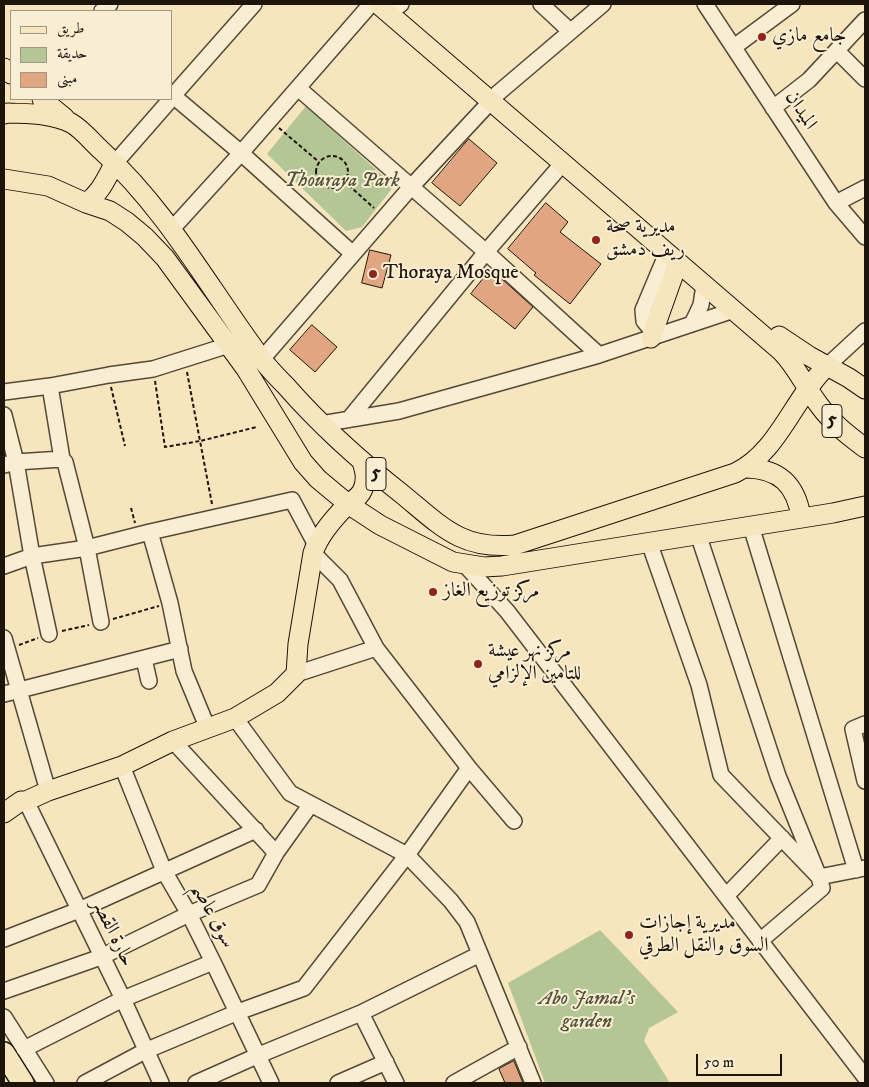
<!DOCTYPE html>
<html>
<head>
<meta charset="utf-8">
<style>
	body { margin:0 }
	#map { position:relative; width:869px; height:1087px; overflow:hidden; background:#f6e5bd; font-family:"IM FELL DW Pica",Amiri,serif }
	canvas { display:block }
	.frame { position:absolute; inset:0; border:5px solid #1e150a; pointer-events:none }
	.legend { position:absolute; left:10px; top:10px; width:162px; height:90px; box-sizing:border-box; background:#f9eed4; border:1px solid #a19783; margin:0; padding:6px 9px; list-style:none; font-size:15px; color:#1e150a }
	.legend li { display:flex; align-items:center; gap:10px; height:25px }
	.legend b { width:25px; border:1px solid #a19783 }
	.scale { position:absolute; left:696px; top:1054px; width:86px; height:22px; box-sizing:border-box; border:2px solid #1e150a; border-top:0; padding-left:6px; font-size:15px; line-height:18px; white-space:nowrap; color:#1e150a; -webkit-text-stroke:4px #f9eed4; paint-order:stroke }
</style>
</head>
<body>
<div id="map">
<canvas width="869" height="1087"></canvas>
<div class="frame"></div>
<ul class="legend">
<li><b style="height:6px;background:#f6e5bd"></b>طريق</li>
<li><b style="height:14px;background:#b5c696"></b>حديقة</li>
<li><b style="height:14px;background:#e1a681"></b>مبنى</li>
</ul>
<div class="scale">50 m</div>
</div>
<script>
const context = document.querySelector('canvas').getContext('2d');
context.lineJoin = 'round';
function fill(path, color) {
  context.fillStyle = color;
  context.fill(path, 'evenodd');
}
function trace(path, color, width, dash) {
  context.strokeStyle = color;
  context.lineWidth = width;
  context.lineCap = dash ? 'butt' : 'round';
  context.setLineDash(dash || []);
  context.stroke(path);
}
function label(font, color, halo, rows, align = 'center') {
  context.font = font + ' "IM FELL DW Pica",Amiri,serif';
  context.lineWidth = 4;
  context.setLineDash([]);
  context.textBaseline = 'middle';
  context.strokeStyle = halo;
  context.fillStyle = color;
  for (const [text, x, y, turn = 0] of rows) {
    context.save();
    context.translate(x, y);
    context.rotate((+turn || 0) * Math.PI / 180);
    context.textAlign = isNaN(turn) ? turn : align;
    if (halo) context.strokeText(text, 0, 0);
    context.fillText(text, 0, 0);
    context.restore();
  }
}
const green = new Path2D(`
	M 306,106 L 394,186 L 362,227 L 346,231 L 267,154 Z
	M 600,930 L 678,1012 L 649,1028 L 644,1041 L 670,1083 L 545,1083 L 508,983 Z`);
const building = new Path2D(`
	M 469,139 L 497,163 L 460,206 L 432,183 Z
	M 546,203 L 568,222 L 560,232 L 601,264 L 570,304 L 534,275 L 536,273 L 508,249 Z
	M 370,250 L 391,255 L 382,288 L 362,283 Z
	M 491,269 L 533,307 L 515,329 L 471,294 Z
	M 312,325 L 337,347 L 315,372 L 290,350 Z
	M 514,1061 L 523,1083 L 505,1083 L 499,1069 Z`);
const path = new Path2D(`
	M 279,128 L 319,162
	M316 172a16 16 0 1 1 32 0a16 16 0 1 1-32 0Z
	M 344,181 L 374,208
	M 187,372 L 200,441 L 257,427
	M 155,381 L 165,447 L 200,441 L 212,504
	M 111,387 L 125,446
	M 131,508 L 135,523
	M 113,619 L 159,606
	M 62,631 L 89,625
	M 19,645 L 38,638`);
const minor = new Path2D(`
	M 541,4 L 570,31
	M 705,4 L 836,203 L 865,237
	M 397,7 L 401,4
	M 102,11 L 110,4
	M 734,47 L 792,4
	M 837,51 L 865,79
	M 298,88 L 486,252 L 599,355
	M 171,94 L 241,153 L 353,254
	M 497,94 L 603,4
	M 171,98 L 254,4
	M 773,108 L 809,80 L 865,20
	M 115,163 L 171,99
	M 836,203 L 865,188
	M 172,229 L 241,153 L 371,4
	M 692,324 L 701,305 L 704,285
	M 653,332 L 644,321 L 643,310 L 667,253
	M 262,359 L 411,187 L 491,101
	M 826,367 L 865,331
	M 50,386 L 62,459 L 65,462 L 87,548 L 101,622
	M 4,392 L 50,386 L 109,375 L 153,369 L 229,345
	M 4,415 L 16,462 L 32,556 L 49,634
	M 349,419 L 486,252 L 563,163
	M 321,424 L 399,411 L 599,355 L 734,310
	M 4,465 L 16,462 L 62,459
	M 751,526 L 856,870
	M 150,532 L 170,603 L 184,671 L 208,729
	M 698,534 L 778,776 L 819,877 L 865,868
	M 649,542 L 699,685 L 721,775 L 819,877 L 822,888 L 760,941
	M 4,566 L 32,556 L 87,548 L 150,532 L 292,500 L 316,545
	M 466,566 L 507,611 L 865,1077
	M 4,638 L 48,791
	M 376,648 L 469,768 L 514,821
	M 144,659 L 149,681
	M 296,674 L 376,648 L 340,580 L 313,553
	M 4,694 L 180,649
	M 235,718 L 290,793 L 407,855 L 451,901 L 467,922 L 533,1083
	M 865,724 L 853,729 L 865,781
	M 173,741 L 276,853
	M 122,766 L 164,871 L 189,914 L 213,962 L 271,1083
	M 26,801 L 123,999 L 161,1083
	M 726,896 L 782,838
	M 4,939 L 79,910 L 256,830
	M 4,991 L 101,957 L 189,914 L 258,885 L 276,853 L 311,804
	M 361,1013 L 396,1083
	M 4,1017 L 46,1083
	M 24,1049 L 123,999 L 213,962
	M 85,1083 L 145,1051 L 238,1012 L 304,988 L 407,855 L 469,768
	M 196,1083 L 259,1055 L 361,1013 L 480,954
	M 338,1083 L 386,1062
	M 454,1083 L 519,1047`);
const major = new Path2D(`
	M 378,4 L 781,351 C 797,367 805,387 819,405 C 832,423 848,435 865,448
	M 4,68 L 11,74
	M 42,99 L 65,118
	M 4,114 L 8,113 C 29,114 51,113 71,123 C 82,129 92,142 102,151 C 167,210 209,288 261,358 C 268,368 277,377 286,386 C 321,426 360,461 402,494 C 441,526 461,550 515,545 L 735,473 C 778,453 793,399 826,367
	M 4,179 L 48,186 L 86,203 L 110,211 L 127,222 L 145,237 L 165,258 L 246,369 L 303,462 L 318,479 L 348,504 L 380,525 L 453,562 L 484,567 L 502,566 L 833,513 L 865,506
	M 86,203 C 101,193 106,178 115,163
	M 779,336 L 809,356 L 849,378 L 865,389
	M 651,338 L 678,262
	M 747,468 C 780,469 796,485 801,517
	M 4,813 L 21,801 L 26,801 L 48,791 L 122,766 L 173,741 L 235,718 L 277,693 L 296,674 L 298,644 L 313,553 C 319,535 333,519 347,505 C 353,500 360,497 363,489 C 367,479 365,471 362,462`);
const highway = new Path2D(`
	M 4,1053 L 23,1083`);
const markers = [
	[762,37,5,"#8f2418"],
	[596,240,5,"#8f2418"],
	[373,274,5,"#8f2418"],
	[433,592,5,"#8f2418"],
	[478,664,5,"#8f2418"],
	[629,935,5,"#8f2418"]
];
const shields = [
	[832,421,20],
	[376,474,20]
];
const shieldNames = [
	["5",832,421],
	["5",376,474]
];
const poiNames = [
	["جامع مازي",772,37],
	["مديرية صحة",606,228],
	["ريف دمشق",606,251],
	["Thoraya Mosque",383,274],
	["مركز توزيع الغاز",443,592],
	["مركز نهر عيشة",488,652],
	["للتامين الإلزامي",488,675],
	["مديرية إجازات",639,924],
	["السوق والنقل الطرقي",639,947]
];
const streetNames = [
	["الميدان",800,111,57],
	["سوق عاصم",212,916,62],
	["حارة القصر",112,933,64]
];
const parkNames = [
	["Thouraya Park",342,182],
	["Abo Jamal's",587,1000],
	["garden",587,1023]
];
fill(green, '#b5c696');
fill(building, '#e1a681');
trace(building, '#1e150a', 1);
trace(minor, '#544937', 18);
trace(major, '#1e150a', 21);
trace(highway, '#1e150a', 24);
trace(path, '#1e150a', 2, [4, 2.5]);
trace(minor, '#f9eed4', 15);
trace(major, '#f6e5bd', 19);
trace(highway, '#f6e5bd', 21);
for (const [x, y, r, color] of markers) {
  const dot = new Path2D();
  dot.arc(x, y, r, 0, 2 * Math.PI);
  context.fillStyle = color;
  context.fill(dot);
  trace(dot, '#f9eed4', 2);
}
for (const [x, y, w] of shields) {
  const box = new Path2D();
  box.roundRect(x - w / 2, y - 16.5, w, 33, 4);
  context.fillStyle = '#f9eed4';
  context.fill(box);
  trace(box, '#1e150a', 1);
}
label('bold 19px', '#1e150a', null, shieldNames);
label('20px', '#1e150a', '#f9eed4', poiNames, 'left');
label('20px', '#1e150a', '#f9eed4', streetNames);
label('italic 20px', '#53533b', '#f9eed4', parkNames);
</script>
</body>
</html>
